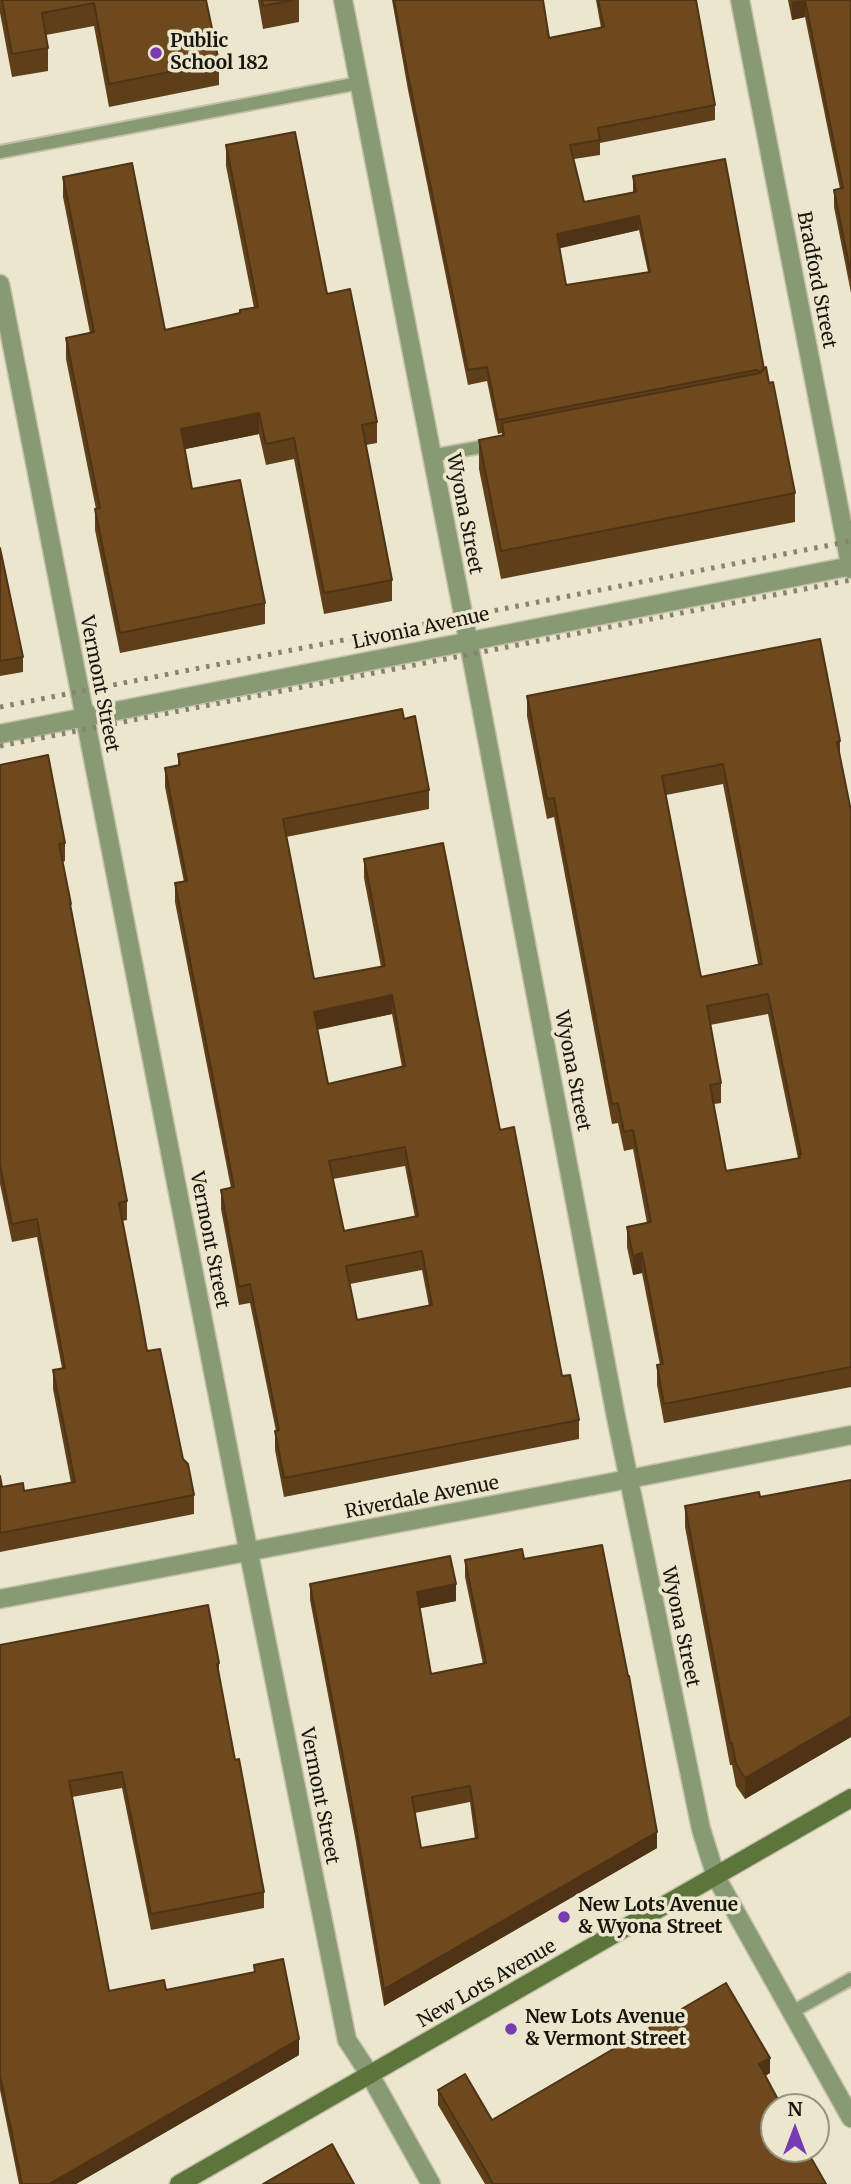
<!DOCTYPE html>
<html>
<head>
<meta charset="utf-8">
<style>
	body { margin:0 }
	#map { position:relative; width:851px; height:2184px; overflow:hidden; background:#ebe6cd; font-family:Merriweather,serif }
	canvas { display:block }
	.north { position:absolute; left:760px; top:2093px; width:70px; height:70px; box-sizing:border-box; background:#ebe6cd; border:2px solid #969280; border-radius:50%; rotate:0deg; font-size:19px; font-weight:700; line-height:28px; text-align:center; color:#17150c }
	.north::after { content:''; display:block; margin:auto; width:24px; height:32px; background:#773cb2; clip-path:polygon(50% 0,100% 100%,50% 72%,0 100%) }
</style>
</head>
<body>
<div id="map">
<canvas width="851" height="2184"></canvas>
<div class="north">N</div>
</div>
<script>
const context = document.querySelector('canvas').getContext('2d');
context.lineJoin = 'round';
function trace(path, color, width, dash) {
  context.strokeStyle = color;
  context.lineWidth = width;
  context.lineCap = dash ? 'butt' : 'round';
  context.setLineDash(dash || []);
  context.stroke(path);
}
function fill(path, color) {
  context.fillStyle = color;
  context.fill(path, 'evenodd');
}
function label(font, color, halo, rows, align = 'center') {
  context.font = font + ' Merriweather,serif';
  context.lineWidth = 7;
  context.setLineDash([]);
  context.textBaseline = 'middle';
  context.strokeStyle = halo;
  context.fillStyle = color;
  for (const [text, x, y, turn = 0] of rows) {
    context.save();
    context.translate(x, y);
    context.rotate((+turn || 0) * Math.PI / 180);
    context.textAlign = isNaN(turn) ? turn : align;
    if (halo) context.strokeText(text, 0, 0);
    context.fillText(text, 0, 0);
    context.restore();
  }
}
const lane = new Path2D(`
	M 0,152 L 359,83
	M 431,456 L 492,445
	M 792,2012 L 851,1979`);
const street = new Path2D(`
	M 343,0 L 475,675 L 616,1417 L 701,1829 L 716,1877 L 851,2118
	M 740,0 L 851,569
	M 0,284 L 241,1514 L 347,2040 L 370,2075 L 431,2184
	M 0,734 L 851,566
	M 0,1599 L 629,1479 L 851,1435`);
const secondary = new Path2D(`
	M 179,2184 L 851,1798`);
const rail = new Path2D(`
	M 0,707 L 851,541
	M 0,746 L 851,580`);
const wall = new Path2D(`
	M 0,0 L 206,0 L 219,62 L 219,85 L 109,107 L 94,26 L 46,35 L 48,48 L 48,71 L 12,77 L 0,13 Z
	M 258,0 L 299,0 L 299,22 L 263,29 Z
	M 392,0 L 543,0 L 549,38 L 601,28 L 596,0 L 696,0 L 715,105 L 715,120 L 600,143 L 600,155 L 574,159 L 584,202 L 633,192 L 633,176 L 764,369 L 769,383 L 795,493 L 795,522 L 501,579 L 479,469 L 479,440 L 502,436 L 502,433 L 498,434 L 487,381 L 468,385 L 408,90 ZM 639,230 L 648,272 L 566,285 L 559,248 Z
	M 788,0 L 851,0 L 851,293 L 834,207 L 834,190 L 840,189 L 805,17 L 792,20 Z
	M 226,145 L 327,294 L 377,422 L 377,443 L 366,445 L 392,580 L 392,601 L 324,614 L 294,459 L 266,465 L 259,434 L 185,449 L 192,489 L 265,603 L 265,624 L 120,653 L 95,530 L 95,509 L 96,509 L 66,359 L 66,338 L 90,333 L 63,197 L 63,177 L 165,330 L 240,313 L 254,308 L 226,166 Z
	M 0,548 L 23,657 L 23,672 L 0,676 Z
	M 527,696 L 840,741 L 840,757 L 851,811 L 851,1387 L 664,1423 L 657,1385 L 657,1365 L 660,1365 L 642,1273 L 633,1275 L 627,1247 L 627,1227 L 647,1223 L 633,1149 L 624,1151 L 618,1123 L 612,1124 L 554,817 L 547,819 L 527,716 ZM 723,784 L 758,964 L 701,977 L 666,795 ZM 768,1014 L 798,1158 L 726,1171 L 714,1104 L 721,1103 L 721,1083 L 710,1025 Z
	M 404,719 L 429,790 L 429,809 L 286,837 L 314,979 L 381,967 L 364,878 L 364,859 L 500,1130 L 562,1376 L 579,1420 L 579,1439 L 284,1497 L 275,1450 L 275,1431 L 276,1431 L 250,1303 L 239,1305 L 221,1209 L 221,1190 L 231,1188 L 175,902 L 175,883 L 184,882 L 165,787 L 165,768 L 178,765 L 178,754 ZM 392,1014 L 402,1067 L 328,1084 L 317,1030 ZM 405,1166 L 415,1217 L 344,1231 L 333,1179 ZM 422,1270 L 429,1306 L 357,1320 L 350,1284 Z
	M 0,765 L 65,843 L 65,861 L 63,862 L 71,904 L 71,914 L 127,1201 L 127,1220 L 122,1221 L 147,1351 L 194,1495 L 194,1514 L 0,1552 L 0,1476 L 2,1487 L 24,1491 L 71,1483 L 53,1389 L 53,1370 L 62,1368 L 37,1237 L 12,1242 L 0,1184 Z
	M 851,1480 L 851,1737 L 745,1799 L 736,1786 L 732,1765 L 730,1765 L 685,1527 L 685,1506 L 760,1497 Z
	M 524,1559 L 657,1848 L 384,2006 L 355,1837 L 310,1600 L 310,1584 L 456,1601 L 420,1608 L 431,1674 L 483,1664 L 465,1577 L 465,1560 ZM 470,1802 L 475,1839 L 421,1848 L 415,1813 Z
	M 0,1645 L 219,1663 L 219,1678 L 235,1760 L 264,1892 L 264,1908 L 151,1930 L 122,1788 L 72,1797 L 109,1991 L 166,1990 L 254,1972 L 254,1965 L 299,2055 L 76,2184 L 19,2184 L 0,2090 Z
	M 770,2073 L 765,2076 L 826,2184 L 485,2184 L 438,2105 L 438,2090 L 492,2120 Z`);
const shadedWall = new Path2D(`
	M 805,0 L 805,17 L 792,20 L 792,2 Z
	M 639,216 L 639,230 L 557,249 L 557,234 Z
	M 259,413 L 259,434 L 181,450 L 181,429 Z
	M 392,995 L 392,1014 L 314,1030 L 314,1012 Z
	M 642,1253 L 642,1273 L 633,1275 L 633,1256 Z
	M 456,1584 L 456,1601 L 417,1609 L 417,1592 Z
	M 851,1716 L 851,1737 L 745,1799 L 745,1778 Z
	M 657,1832 L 657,1848 L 384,2006 L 384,1989 Z
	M 299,2039 L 299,2055 L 76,2184 L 49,2184 Z
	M 770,2058 L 770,2073 L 759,2080 L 759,2064 Z`);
const building = new Path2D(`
	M 2,0 L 206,0 L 219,62 L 109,84 L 94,3 L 42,13 L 48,48 L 12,54 Z
	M 262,0 L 293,0 L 263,6 Z
	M 394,0 L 543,0 L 549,38 L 604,27 L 598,0 L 696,0 L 715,105 L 598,128 L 600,140 L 570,145 L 584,202 L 636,192 L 633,176 L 725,159 L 764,369 L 761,372 L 756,370 L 498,420 L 487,367 L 468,370 L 408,75 ZM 639,216 L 650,272 L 566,285 L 557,234 Z
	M 805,0 L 851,0 L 851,275 L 834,190 L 843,188 Z
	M 295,132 L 327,294 L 350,289 L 377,422 L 362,425 L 392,580 L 324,593 L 294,438 L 266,444 L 259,413 L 181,429 L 192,489 L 240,480 L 265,603 L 120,633 L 95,509 L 100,508 L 66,338 L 94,332 L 63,177 L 132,163 L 165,330 L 240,313 L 240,310 L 258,307 L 226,145 Z
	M 766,367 L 769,383 L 773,382 L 795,493 L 501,551 L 479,440 L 504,435 L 502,423 L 760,373 Z
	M 0,548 L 23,657 L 0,661 Z
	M 820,639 L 840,741 L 837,742 L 851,811 L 851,1367 L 664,1404 L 657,1365 L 663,1364 L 642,1253 L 633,1256 L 627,1227 L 651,1222 L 633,1130 L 624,1132 L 618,1103 L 612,1104 L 554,798 L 547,799 L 527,696 ZM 723,764 L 762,964 L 701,977 L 662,776 ZM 768,994 L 801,1154 L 799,1155 L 800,1158 L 726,1171 L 710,1085 L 721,1083 L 707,1006 Z
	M 402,709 L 404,719 L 415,716 L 429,790 L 283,819 L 314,979 L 385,966 L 364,859 L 443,843 L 500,1130 L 514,1127 L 562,1376 L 570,1375 L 579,1420 L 284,1478 L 275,1431 L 279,1430 L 250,1284 L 239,1287 L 221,1190 L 234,1187 L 175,883 L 187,881 L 165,768 L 180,765 L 178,754 ZM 392,995 L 405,1066 L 328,1084 L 314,1012 ZM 405,1147 L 418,1216 L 344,1231 L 329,1161 ZM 422,1251 L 432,1305 L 357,1320 L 346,1266 Z
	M 48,755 L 65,843 L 59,844 L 71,904 L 70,904 L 127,1201 L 119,1203 L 140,1312 L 147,1351 L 160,1349 L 183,1459 L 188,1464 L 194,1495 L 0,1533 L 0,1476 L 2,1487 L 23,1483 L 24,1491 L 75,1482 L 53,1370 L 65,1368 L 37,1219 L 12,1224 L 0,1165 L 0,765 Z
	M 851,1480 L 851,1716 L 745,1778 L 736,1764 L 732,1743 L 730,1743 L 685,1506 L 759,1492 L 760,1497 Z
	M 602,1545 L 628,1676 L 629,1676 L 657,1832 L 384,1989 L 355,1820 L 310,1584 L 450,1556 L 456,1584 L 417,1592 L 431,1674 L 486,1663 L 465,1560 L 522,1549 L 524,1559 ZM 470,1786 L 478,1838 L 421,1848 L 412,1797 Z
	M 208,1605 L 219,1663 L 217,1664 L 235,1760 L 239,1759 L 264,1892 L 151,1914 L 122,1772 L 69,1781 L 109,1991 L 164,1980 L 166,1990 L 255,1972 L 254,1965 L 283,1959 L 299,2039 L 49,2184 L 22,2184 L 0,2075 L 0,1645 Z
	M 726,1983 L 770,2058 L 759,2064 L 782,2107 L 774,2107 L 774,2149 L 806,2149 L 826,2184 L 493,2184 L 486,2171 L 438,2090 L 465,2074 L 492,2120 Z
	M 332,2144 L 354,2184 L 263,2184 Z`);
const markers = [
	[156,53,7,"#773cb2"],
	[564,1917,7,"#773cb2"],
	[511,2029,7,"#773cb2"]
];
const poiNames = [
	["Public",170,42],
	["School 182",170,64],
	["New Lots Avenue",578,1906],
	["& Wyona Street",578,1928],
	["New Lots Avenue",525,2018],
	["& Vermont Street",525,2040]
];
const streetNames = [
	["Bradford Street",816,280,79],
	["Wyona Street",464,514,79],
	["Livonia Avenue",421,629,-12],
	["Vermont Street",99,684,79],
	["Wyona Street",572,1071,79],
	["Vermont Street",209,1240,79],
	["Riverdale Avenue",422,1498,-11],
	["Wyona Street",680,1627,78],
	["Vermont Street",319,1796,79],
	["New Lots Avenue",487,1984,-30]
];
trace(lane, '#c5c0aa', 16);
trace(street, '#c5c0aa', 21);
trace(secondary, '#c5c0aa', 21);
trace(lane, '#889a74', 12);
trace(street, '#889a74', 18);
trace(secondary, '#5c753b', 18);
trace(rail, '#878372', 5, [3.5, 7]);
fill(wall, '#5f3f1a');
fill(shadedWall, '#4e3315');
fill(building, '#6f491e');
trace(building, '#4e3315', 2);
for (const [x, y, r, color] of markers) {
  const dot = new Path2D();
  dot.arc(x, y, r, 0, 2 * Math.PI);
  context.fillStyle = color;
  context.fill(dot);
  trace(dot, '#ebe6cd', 2.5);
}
label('bold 19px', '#17150c', '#ebe6cd', poiNames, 'left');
label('19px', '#17150c', '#ebe6cd', streetNames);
</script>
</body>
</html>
